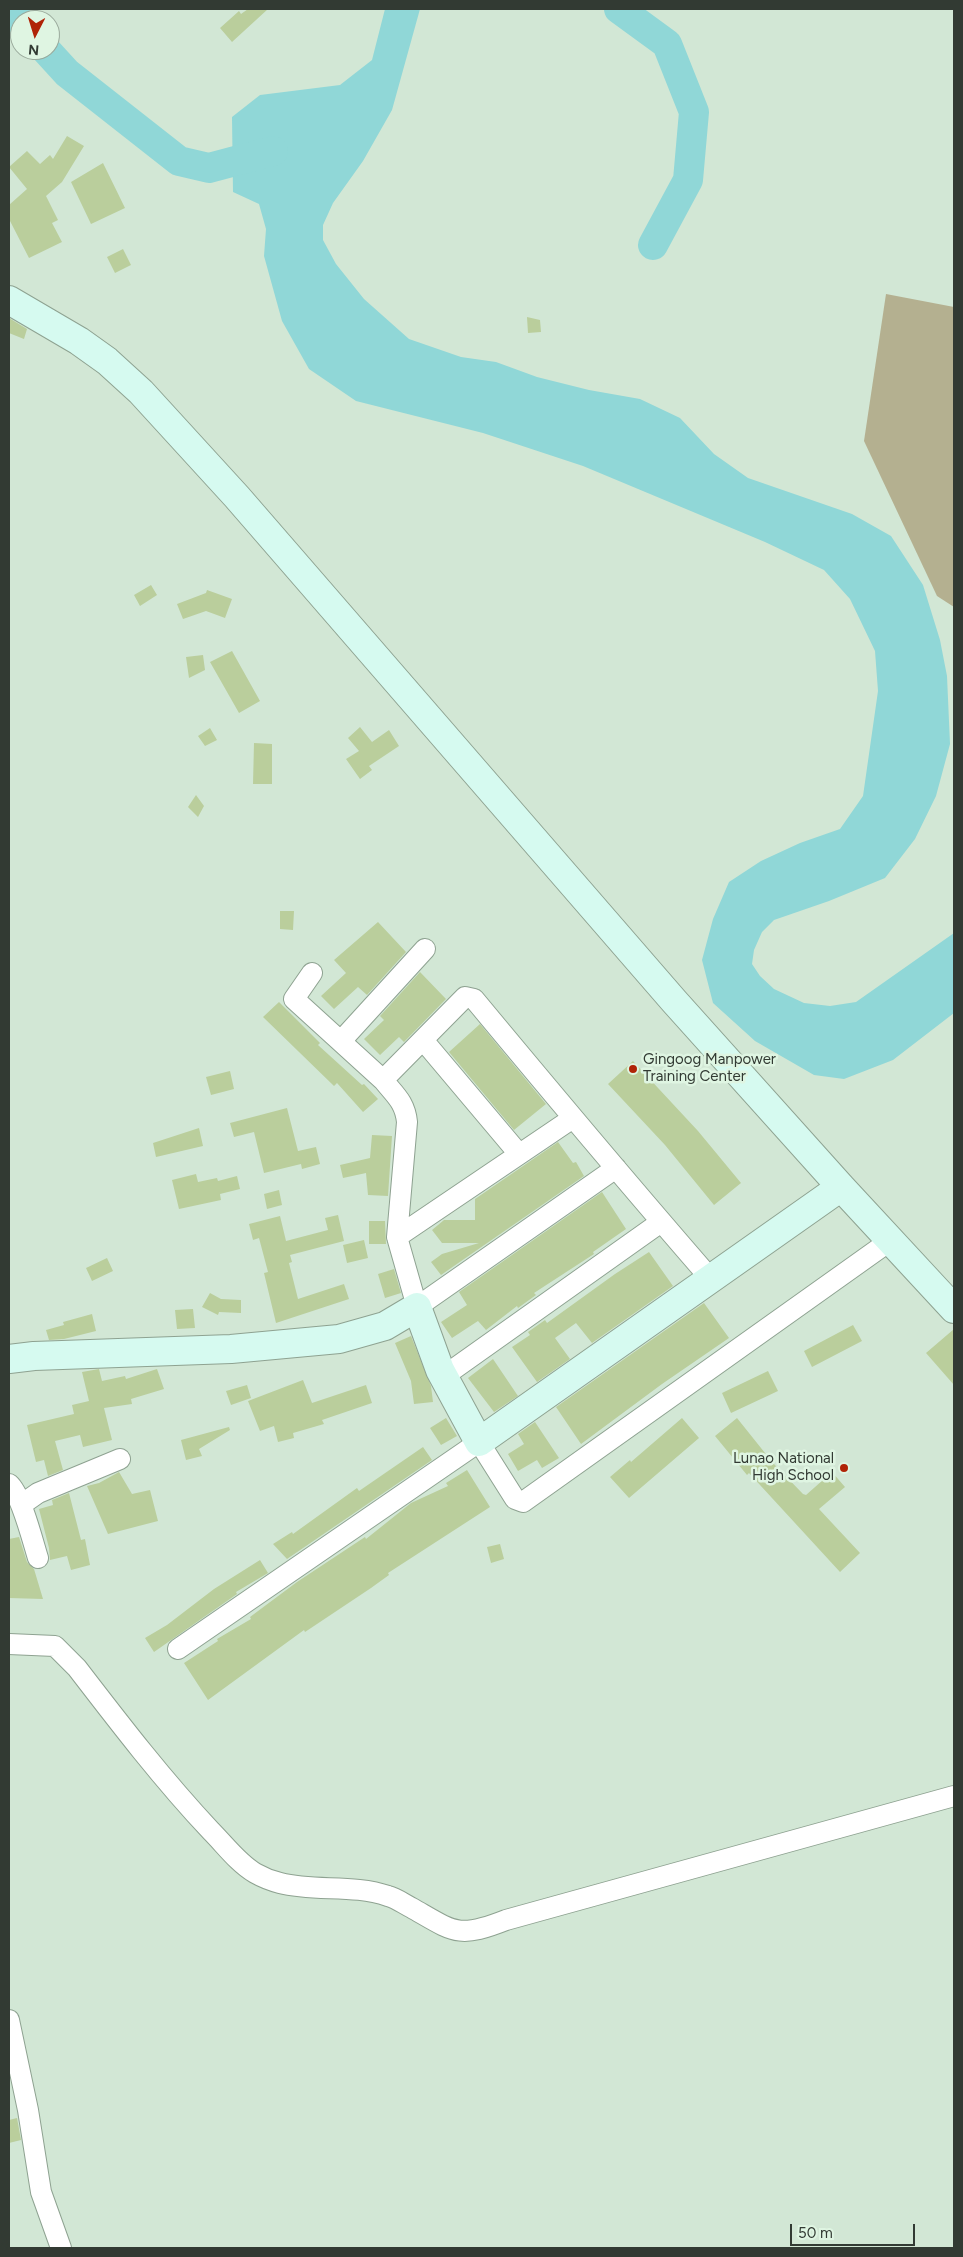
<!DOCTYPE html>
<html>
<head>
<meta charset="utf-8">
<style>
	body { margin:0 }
	#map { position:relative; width:963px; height:2257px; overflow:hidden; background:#d2e7d5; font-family:Figtree,sans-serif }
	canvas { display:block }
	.frame { position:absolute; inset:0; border:10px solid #323a33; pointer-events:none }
	.north { position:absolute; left:10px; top:10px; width:50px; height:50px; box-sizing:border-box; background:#dff5e2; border:1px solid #9aaa9c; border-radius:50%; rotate:185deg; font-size:14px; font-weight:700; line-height:20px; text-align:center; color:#323a33 }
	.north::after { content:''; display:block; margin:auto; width:18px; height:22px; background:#b02307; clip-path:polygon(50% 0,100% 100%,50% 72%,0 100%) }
	.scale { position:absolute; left:790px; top:2224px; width:125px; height:22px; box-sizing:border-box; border:2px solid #323a33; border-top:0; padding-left:6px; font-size:15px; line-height:18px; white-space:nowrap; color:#323a33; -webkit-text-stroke:4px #dff5e2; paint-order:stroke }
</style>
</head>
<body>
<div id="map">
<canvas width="963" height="2257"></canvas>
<div class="frame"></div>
<div class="north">N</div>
<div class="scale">50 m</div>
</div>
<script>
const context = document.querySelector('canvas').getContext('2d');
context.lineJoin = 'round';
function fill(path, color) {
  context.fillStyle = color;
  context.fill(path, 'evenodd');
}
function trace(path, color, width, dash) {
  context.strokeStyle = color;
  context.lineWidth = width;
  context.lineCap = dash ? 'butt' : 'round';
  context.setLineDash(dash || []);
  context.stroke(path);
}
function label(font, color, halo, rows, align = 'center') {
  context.font = font + ' Figtree,sans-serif';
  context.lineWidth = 5;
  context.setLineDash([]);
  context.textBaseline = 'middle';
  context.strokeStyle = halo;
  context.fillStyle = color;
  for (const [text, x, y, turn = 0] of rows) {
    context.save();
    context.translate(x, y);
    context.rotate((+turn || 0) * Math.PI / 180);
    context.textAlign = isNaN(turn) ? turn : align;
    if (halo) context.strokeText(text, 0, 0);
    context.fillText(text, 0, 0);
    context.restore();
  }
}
const green = new Path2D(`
	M 886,294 L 954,307 L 954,607 L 937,596 L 864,441 Z`);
const water = new Path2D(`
	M 385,9 L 420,9 L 392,110 L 363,161 L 333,203 L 323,225 L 323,240 L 336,264 L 364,299 L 409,339 L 461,357 L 496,362 L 537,377 L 589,390 L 640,399 L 680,418 L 714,454 L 748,478 L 852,514 L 891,536 L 923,585 L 940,640 L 947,676 L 950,744 L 936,796 L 915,839 L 885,878 L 829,901 L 774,920 L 762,932 L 754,950 L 752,964 L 760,976 L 774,989 L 804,1003 L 830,1006 L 856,1002 L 954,933 L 954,1013 L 893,1060 L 844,1079 L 814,1075 L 755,1041 L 713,1003 L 702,960 L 713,919 L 729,882 L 761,861 L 800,843 L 840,829 L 863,796 L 878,691 L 875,651 L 850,599 L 824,570 L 765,542 L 583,466 L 483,433 L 356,401 L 309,369 L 282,321 L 264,256 L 266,229 L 259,204 L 233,192 L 232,117 L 260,95 L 340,85 L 372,60 Z`);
const river = new Path2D(`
	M 619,9 L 667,44 L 694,112 L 688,180 L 653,245
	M 9,10 L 20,22
	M 46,50 L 67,73 L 179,161 L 209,168 L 273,151`);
const building = new Path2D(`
	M 248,9 L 268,9 L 232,42 L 220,28 L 239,11 L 241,14 Z
	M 67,136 L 84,146 L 62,182 L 46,196 L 58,220 L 52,223 L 62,242 L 29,258 L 9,219 L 9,205 L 27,189 L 9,167 L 27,151 L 40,164 L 50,155 L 53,159 Z
	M 103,163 L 125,208 L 91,224 L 71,182 Z
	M 123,249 L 131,265 L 115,273 L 107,257 Z
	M 527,317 L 540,320 L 541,332 L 528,333 Z
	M 9,318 L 27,329 L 24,339 L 9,333 Z
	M 151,585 L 157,595 L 140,606 L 134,595 Z
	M 207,590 L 232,599 L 225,618 L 206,611 L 183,619 L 177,604 L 206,593 Z
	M 232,651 L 260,701 L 239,713 L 210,662 Z
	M 203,655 L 205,670 L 189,678 L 186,657 Z
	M 360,727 L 372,742 L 389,730 L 399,746 L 369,766 L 372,770 L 360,779 L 346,759 L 359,751 L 348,738 Z
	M 210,728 L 217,740 L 205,746 L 198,736 Z
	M 254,743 L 272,744 L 272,784 L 253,784 Z
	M 196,795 L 204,806 L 198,817 L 188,807 Z
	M 280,911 L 294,911 L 293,930 L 280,929 Z
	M 378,922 L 406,952 L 367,995 L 358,987 L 334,1009 L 321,996 L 346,973 L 334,960 Z
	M 420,972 L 446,999 L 404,1042 L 399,1037 L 380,1055 L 364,1039 L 384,1020 L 380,1016 Z
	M 279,1002 L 320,1043 L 318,1045 L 362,1085 L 364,1084 L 378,1099 L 363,1112 L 337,1083 L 334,1086 L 263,1017 Z
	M 480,1024 L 546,1104 L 514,1130 L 449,1052 Z
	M 633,1061 L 698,1131 L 741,1183 L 714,1205 L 665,1145 L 608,1084 Z
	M 230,1071 L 234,1089 L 211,1095 L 206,1077 Z
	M 287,1108 L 298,1151 L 316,1147 L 320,1164 L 302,1169 L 301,1164 L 264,1173 L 254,1132 L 234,1137 L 230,1123 Z
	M 199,1128 L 203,1146 L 156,1157 L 153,1143 Z
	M 372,1135 L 392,1136 L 388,1196 L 368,1195 L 366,1173 L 343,1178 L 340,1165 L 370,1158 Z
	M 558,1142 L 573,1163 L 576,1162 L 584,1176 L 441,1275 L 431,1262 L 442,1254 L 479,1243 L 442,1243 L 432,1230 L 444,1220 L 475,1220 L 475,1199 Z
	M 196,1174 L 198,1182 L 217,1178 L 218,1181 L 237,1176 L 240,1189 L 220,1194 L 221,1200 L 179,1209 L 172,1180 Z
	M 279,1190 L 282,1205 L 267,1209 L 264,1194 Z
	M 602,1192 L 626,1229 L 593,1252 L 594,1254 L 534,1293 L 536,1295 L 518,1308 L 517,1306 L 486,1330 L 478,1321 L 452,1338 L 441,1322 L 467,1305 L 459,1292 Z
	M 338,1215 L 344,1241 L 290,1255 L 292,1262 L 289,1263 L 298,1299 L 344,1284 L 349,1299 L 276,1323 L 264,1273 L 268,1272 L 259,1238 L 253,1240 L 249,1224 L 280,1216 L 286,1241 L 328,1230 L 325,1218 Z
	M 369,1221 L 385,1221 L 386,1244 L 369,1244 Z
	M 364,1240 L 368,1258 L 347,1263 L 343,1245 Z
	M 649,1252 L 673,1286 L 592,1343 L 576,1323 L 555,1338 L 570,1359 L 537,1382 L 512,1347 L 530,1335 L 528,1332 L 545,1320 L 547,1323 L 615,1274 Z
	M 107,1258 L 113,1271 L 92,1281 L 86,1268 Z
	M 394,1269 L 401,1293 L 385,1298 L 378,1274 Z
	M 210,1293 L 221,1299 L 241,1300 L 241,1313 L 219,1312 L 218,1315 L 202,1307 Z
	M 704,1303 L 729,1338 L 662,1384 L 581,1444 L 556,1407 Z
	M 193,1309 L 195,1328 L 177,1329 L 175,1310 Z
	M 92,1314 L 96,1331 L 64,1339 L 49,1340 L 46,1330 L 64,1325 L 63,1322 Z
	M 853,1325 L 862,1341 L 812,1367 L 804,1351 Z
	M 954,1329 L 954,1385 L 926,1353 Z
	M 411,1336 L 431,1386 L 433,1402 L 414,1404 L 411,1381 L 395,1343 Z
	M 493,1359 L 518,1396 L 494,1412 L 468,1378 Z
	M 99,1369 L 102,1381 L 125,1376 L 126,1379 L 157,1369 L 164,1389 L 131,1399 L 132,1404 L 104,1408 L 112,1440 L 83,1447 L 80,1435 L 55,1441 L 63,1470 L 48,1476 L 44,1460 L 36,1462 L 27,1425 L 74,1414 L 72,1405 L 89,1401 L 82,1372 Z
	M 768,1371 L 778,1391 L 731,1413 L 722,1393 Z
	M 303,1380 L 312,1403 L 366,1385 L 372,1403 L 322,1420 L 324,1424 L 293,1433 L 294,1438 L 278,1442 L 274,1426 L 260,1431 L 248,1401 Z
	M 247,1385 L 251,1398 L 231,1405 L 226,1391 Z
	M 446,1418 L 457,1436 L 441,1445 L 430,1428 Z
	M 682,1418 L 699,1438 L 629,1498 L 610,1477 L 630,1460 L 631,1462 Z
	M 737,1418 L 773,1463 L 803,1494 L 806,1495 L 832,1472 L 845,1487 L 819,1509 L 860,1553 L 840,1572 L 749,1473 L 747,1475 L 715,1436 Z
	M 535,1422 L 559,1458 L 542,1468 L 537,1460 L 518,1471 L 508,1454 L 524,1444 L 518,1434 Z
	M 229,1427 L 230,1430 L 199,1449 L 202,1456 L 186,1460 L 181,1440 Z
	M 423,1447 L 432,1460 L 287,1559 L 273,1544 L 292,1532 L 293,1534 L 357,1488 L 359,1491 Z
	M 467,1470 L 490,1507 L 388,1573 L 389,1575 L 371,1588 L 305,1632 L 304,1630 L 208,1700 L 184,1663 L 218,1641 L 217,1639 L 251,1619 L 250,1617 L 297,1582 L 365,1537 L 366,1539 L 411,1503 L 448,1486 L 446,1483 Z
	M 119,1472 L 132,1494 L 150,1490 L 158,1521 L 108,1534 L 87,1486 L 99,1483 Z
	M 69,1493 L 81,1540 L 85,1539 L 90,1565 L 71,1570 L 67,1556 L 50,1560 L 49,1548 L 39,1509 L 53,1505 L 52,1500 Z
	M 19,1537 L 27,1562 L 34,1569 L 43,1599 L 9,1598 L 9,1539 Z
	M 500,1544 L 504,1559 L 491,1563 L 487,1547 Z
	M 260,1560 L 268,1573 L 236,1592 L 237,1594 L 154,1652 L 145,1638 L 167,1625 L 214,1589 Z
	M 17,2118 L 21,2140 L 9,2143 L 9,2120 Z`);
const street = new Path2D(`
	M 312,973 L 294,999 L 383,1080
	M 423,1040 L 519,1154
	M 341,1041 L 425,949
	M 616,1168 L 417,1307 L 397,1237 L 407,1122 C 405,1102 395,1095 383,1080 L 465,997 L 474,999 C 552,1093 630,1186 710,1278
	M 397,1237 L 573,1118
	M 444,1376 L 661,1222
	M 9,1484 C 21,1494 33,1542 38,1558
	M 21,1505 L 38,1493 L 120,1459
	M 9,1644 L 55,1646 L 77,1668 C 120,1724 163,1780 211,1831 C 225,1845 238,1863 255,1873 C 262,1877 272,1881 280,1883 C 315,1892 353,1884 388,1896 C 396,1898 404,1904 412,1908 C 454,1932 458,1939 506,1920 L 954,1796
	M 178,1649 L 479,1442 L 515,1499 L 523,1502 L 891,1240
	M 9,2020 L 28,2110 L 41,2192 L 61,2248`);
const secondary = new Path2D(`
	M 9,300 L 79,341 L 107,361 L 141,392 L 237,497 L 674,1001 L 841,1187 L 954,1309
	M 9,1359 L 34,1356 L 231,1349 L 339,1339 L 385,1326 L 417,1307 L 440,1370 L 479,1442 L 841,1187`);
const markers = [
	[633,1069,5,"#b02307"],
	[844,1468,5,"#b02307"]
];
const poiNames = [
	["Gingoog Manpower",643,1060],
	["Training Center",643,1077],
	["Lunao National",834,1459,"right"],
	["High School",834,1476,"right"]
];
fill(green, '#b4b090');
fill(water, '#90d7d7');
trace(river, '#90d7d7', 30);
fill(building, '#bace9c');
trace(street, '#8ea291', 22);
trace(secondary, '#8ea291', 30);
trace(street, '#fff', 20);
trace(secondary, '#d6faf0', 28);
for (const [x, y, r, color] of markers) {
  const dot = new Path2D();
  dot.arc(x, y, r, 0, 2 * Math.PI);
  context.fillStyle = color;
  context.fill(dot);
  trace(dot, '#dff5e2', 2);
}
label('15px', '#323a33', '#dff5e2', poiNames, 'left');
</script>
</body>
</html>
